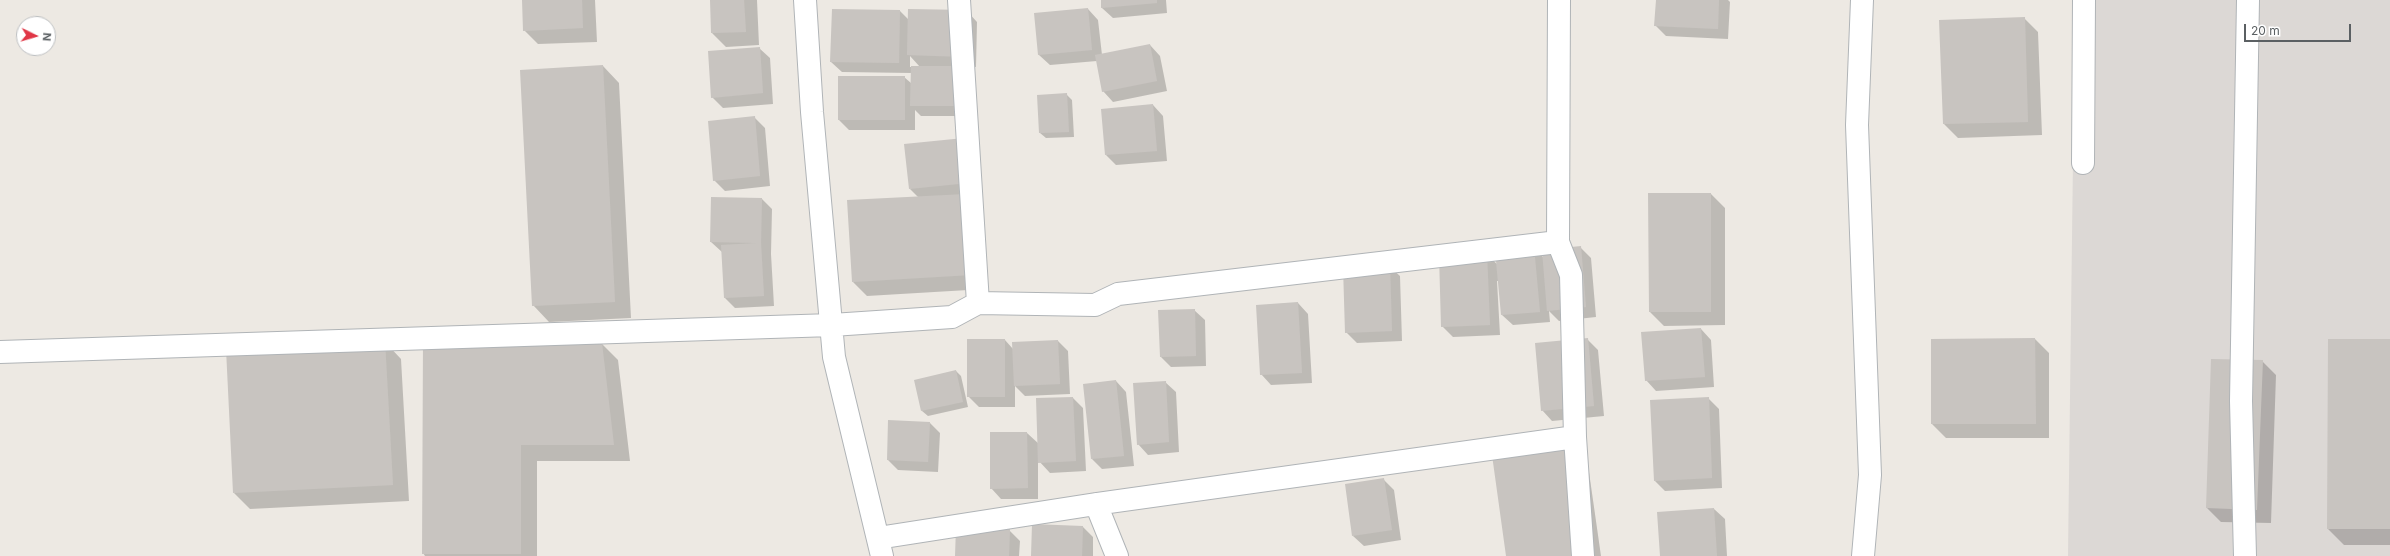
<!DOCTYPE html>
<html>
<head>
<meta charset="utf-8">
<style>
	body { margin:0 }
	#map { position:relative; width:2390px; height:556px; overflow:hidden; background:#ede9e3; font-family:Inter,sans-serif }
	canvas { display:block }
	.north { position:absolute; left:16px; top:16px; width:40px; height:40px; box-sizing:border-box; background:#fff; border:1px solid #bdbfc1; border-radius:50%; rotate:95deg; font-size:11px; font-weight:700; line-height:16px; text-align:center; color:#5b6063 }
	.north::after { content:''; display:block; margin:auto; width:14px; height:18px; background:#e03646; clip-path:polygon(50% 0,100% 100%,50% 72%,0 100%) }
	.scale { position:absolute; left:2244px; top:24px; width:107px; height:18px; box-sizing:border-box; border:2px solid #5b6063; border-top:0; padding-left:5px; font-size:12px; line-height:14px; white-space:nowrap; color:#5b6063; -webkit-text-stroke:3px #fff; paint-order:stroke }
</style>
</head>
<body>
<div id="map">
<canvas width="2390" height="556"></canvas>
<div class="north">N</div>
<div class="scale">20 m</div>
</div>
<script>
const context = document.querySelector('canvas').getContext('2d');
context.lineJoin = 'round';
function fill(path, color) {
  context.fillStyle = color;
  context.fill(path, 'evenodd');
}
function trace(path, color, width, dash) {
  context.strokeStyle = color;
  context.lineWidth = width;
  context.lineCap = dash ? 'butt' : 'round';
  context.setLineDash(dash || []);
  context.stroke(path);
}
const industrial = new Path2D(`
	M 2075,0 L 2390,0 L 2390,556 L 2068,556 Z`);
const shadow = new Path2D(`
	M 523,0 L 595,0 L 597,42 L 538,44 L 524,30 Z
	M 711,0 L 757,0 L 759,45 L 726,47 L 712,33 Z
	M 1102,0 L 1166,0 L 1167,13 L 1113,18 L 1102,8 Z
	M 1657,0 L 1728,0 L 1730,2 L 1728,39 L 1666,36 L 1655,25 Z
	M 1088,9 L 1098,20 L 1102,55 L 1150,45 L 1160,56 L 1167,91 L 1113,102 L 1103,91 L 1097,61 L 1050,65 L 1039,55 L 1035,14 Z
	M 900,11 L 909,20 L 967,11 L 977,22 L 976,67 L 963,66 L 974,116 L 921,116 L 915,110 L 915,130 L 849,130 L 839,120 L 904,77 L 911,83 L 911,73 L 842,72 L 831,62 ZM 910,56 L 920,67 L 910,67 Z
	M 2024,18 L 2038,32 L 2042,135 L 1958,138 L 1944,124 Z
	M 759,48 L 770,58 L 773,104 L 723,108 L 712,97 Z
	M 603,66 L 619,83 L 631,318 L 549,322 L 533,305 Z
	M 1066,94 L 1072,100 L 1074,137 L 1046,138 L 1040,133 Z
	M 1153,105 L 1163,116 L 1167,161 L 1116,165 L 1106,155 Z
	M 754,117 L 765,128 L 770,186 L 725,191 L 714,180 Z
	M 963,139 L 985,289 L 867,296 L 853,282 L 918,197 L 910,189 Z
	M 1711,194 L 1725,208 L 1725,325 L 1664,326 L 1650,312 Z
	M 762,199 L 772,209 L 771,254 L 774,306 L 735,308 L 725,298 L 722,252 L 711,242 Z
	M 1580,247 L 1591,258 L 1596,317 L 1559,321 L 1549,311 L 1550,322 L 1513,325 L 1502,315 L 1499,281 L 1497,281 L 1500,335 L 1453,337 L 1442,326 L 1486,254 L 1498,265 L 1534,248 L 1543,257 Z
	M 1389,266 L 1400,276 L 1402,341 L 1357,343 L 1346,332 Z
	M 1298,303 L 1308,314 L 1312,383 L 1271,385 L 1261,374 Z
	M 1194,310 L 1205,320 L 1206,366 L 1171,367 L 1161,357 Z
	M 1701,329 L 1711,340 L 1714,387 L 1656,391 L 1646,380 Z
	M 2035,339 L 2049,353 L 2049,438 L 1946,438 L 1932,424 Z
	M 1005,340 L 1013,349 L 1058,341 L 1068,351 L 1070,394 L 1025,396 L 1015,386 L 1015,407 L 979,407 L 968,396 Z
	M 1588,340 L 1598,350 L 1604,416 L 1552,421 L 1542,410 Z
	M 2390,340 L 2390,545 L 2344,545 L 2328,529 Z
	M 385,342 L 401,359 L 409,501 L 250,509 L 234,493 Z
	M 602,344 L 618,360 L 630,461 L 537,461 L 537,556 L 425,556 L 423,553 Z
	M 2262,361 L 2276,375 L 2271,523 L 2221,522 L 2207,508 Z
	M 956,371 L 961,376 L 968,407 L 928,416 L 922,411 L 915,381 Z
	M 1116,381 L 1126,392 L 1134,466 L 1102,469 L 1092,459 Z
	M 1165,382 L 1176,392 L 1179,452 L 1148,455 L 1138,444 Z
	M 1073,398 L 1083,408 L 1086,471 L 1050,473 L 1038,460 L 1038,499 L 1001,499 L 991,488 L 1027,433 L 1039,444 Z
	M 1708,398 L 1719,409 L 1722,488 L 1665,491 L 1655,481 Z
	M 930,423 L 940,433 L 938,472 L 898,470 L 888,460 Z
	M 1587,458 L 1601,556 L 1507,556 Z
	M 1384,480 L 1394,490 L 1401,540 L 1364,546 L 1353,536 Z
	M 1714,509 L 1725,519 L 1727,556 L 1661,556 L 1658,513 Z
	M 1033,525 L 1083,527 L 1093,537 L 1093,556 L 1032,556 Z
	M 1009,530 L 1020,541 L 1019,556 L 956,556 Z`);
const building = new Path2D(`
	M 522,0 L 582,0 L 583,28 L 523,31 Z
	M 710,0 L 744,0 L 746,32 L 711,33 Z
	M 1101,0 L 1157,0 L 1157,3 L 1101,8 Z
	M 1656,0 L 1719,0 L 1718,29 L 1654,26 Z
	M 1088,8 L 1092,50 L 1038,55 L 1034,13 Z
	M 832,9 L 900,10 L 899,63 L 830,62 Z
	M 908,9 L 967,10 L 966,57 L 907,55 Z
	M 2025,17 L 2028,122 L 1943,124 L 1939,20 Z
	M 1150,44 L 1157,81 L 1102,92 L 1095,55 Z
	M 760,47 L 763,93 L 711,98 L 708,51 Z
	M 603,65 L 615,302 L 532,306 L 520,70 Z
	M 911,66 L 964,66 L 964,106 L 910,106 Z
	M 838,76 L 905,76 L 905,120 L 838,120 Z
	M 1067,93 L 1069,132 L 1039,133 L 1037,95 Z
	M 1153,104 L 1157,151 L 1105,155 L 1101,109 Z
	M 755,116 L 760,176 L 713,181 L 708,121 Z
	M 964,138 L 968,183 L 909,189 L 904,144 Z
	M 1648,193 L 1711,193 L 1711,312 L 1649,312 Z
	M 967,194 L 971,275 L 852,282 L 847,200 Z
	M 711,197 L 762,198 L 761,243 L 764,296 L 724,298 L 721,245 L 757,243 L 710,242 Z
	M 1581,246 L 1586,307 L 1547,311 L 1542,250 Z
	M 1534,247 L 1540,312 L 1501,315 L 1495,250 Z
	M 1487,253 L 1490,325 L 1441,327 L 1439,255 Z
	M 1390,265 L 1392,331 L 1345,333 L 1343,267 Z
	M 1298,302 L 1302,373 L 1260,375 L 1256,305 Z
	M 1195,309 L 1196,356 L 1160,357 L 1158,310 Z
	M 1701,328 L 1705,377 L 1645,381 L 1641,332 Z
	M 1588,338 L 1594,406 L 1541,411 L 1535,343 Z
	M 2035,338 L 2036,424 L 1931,424 L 1931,339 Z
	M 423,339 L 602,343 L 614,445 L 521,445 L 521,554 L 422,554 Z
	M 967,339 L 1005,339 L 1005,397 L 967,397 Z
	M 2328,339 L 2390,339 L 2390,529 L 2327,529 Z
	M 1058,340 L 1060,384 L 1014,386 L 1012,342 Z
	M 385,341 L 393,485 L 233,493 L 226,349 Z
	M 2211,359 L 2263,360 L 2257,510 L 2206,508 Z
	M 956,370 L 963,402 L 921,411 L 914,380 Z
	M 1116,380 L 1124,456 L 1091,459 L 1083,384 Z
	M 1166,381 L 1169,442 L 1137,445 L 1133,383 Z
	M 1073,397 L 1076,461 L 1038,463 L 1036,398 Z
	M 1709,397 L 1712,478 L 1654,481 L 1650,400 Z
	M 888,420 L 930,422 L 928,462 L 887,460 Z
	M 990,432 L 1027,432 L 1028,488 L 990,489 Z
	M 1574,443 L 1590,556 L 1506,556 L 1492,455 Z
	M 1384,478 L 1392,530 L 1352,536 L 1345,484 Z
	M 1714,508 L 1717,556 L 1660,556 L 1657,512 Z
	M 1032,524 L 1083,526 L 1082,556 L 1031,556 Z
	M 956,527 L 1010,529 L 1009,556 L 955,556 Z`);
const minor = new Path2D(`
	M 805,0 L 812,112 L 834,357 L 882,556
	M 959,0 L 978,303
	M 1559,0 L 1558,242 L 1571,275 L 1575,437 L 1583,556
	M 1862,0 L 1857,125 L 1870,475 L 1863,556
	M 2083,163 L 2084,0
	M 0,352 L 832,325 L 952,317 L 978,303 L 1095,305 L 1118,294 L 1558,242
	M 1096,504 L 1117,556
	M 878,538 L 1096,504 L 1575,437
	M 2245,556 L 2241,401 L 2248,0`);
fill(industrial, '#dcd8d5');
fill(shadow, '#0003');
fill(building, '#c8c4c0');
trace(minor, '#b0b4b7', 24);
trace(minor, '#fff', 22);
</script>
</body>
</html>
